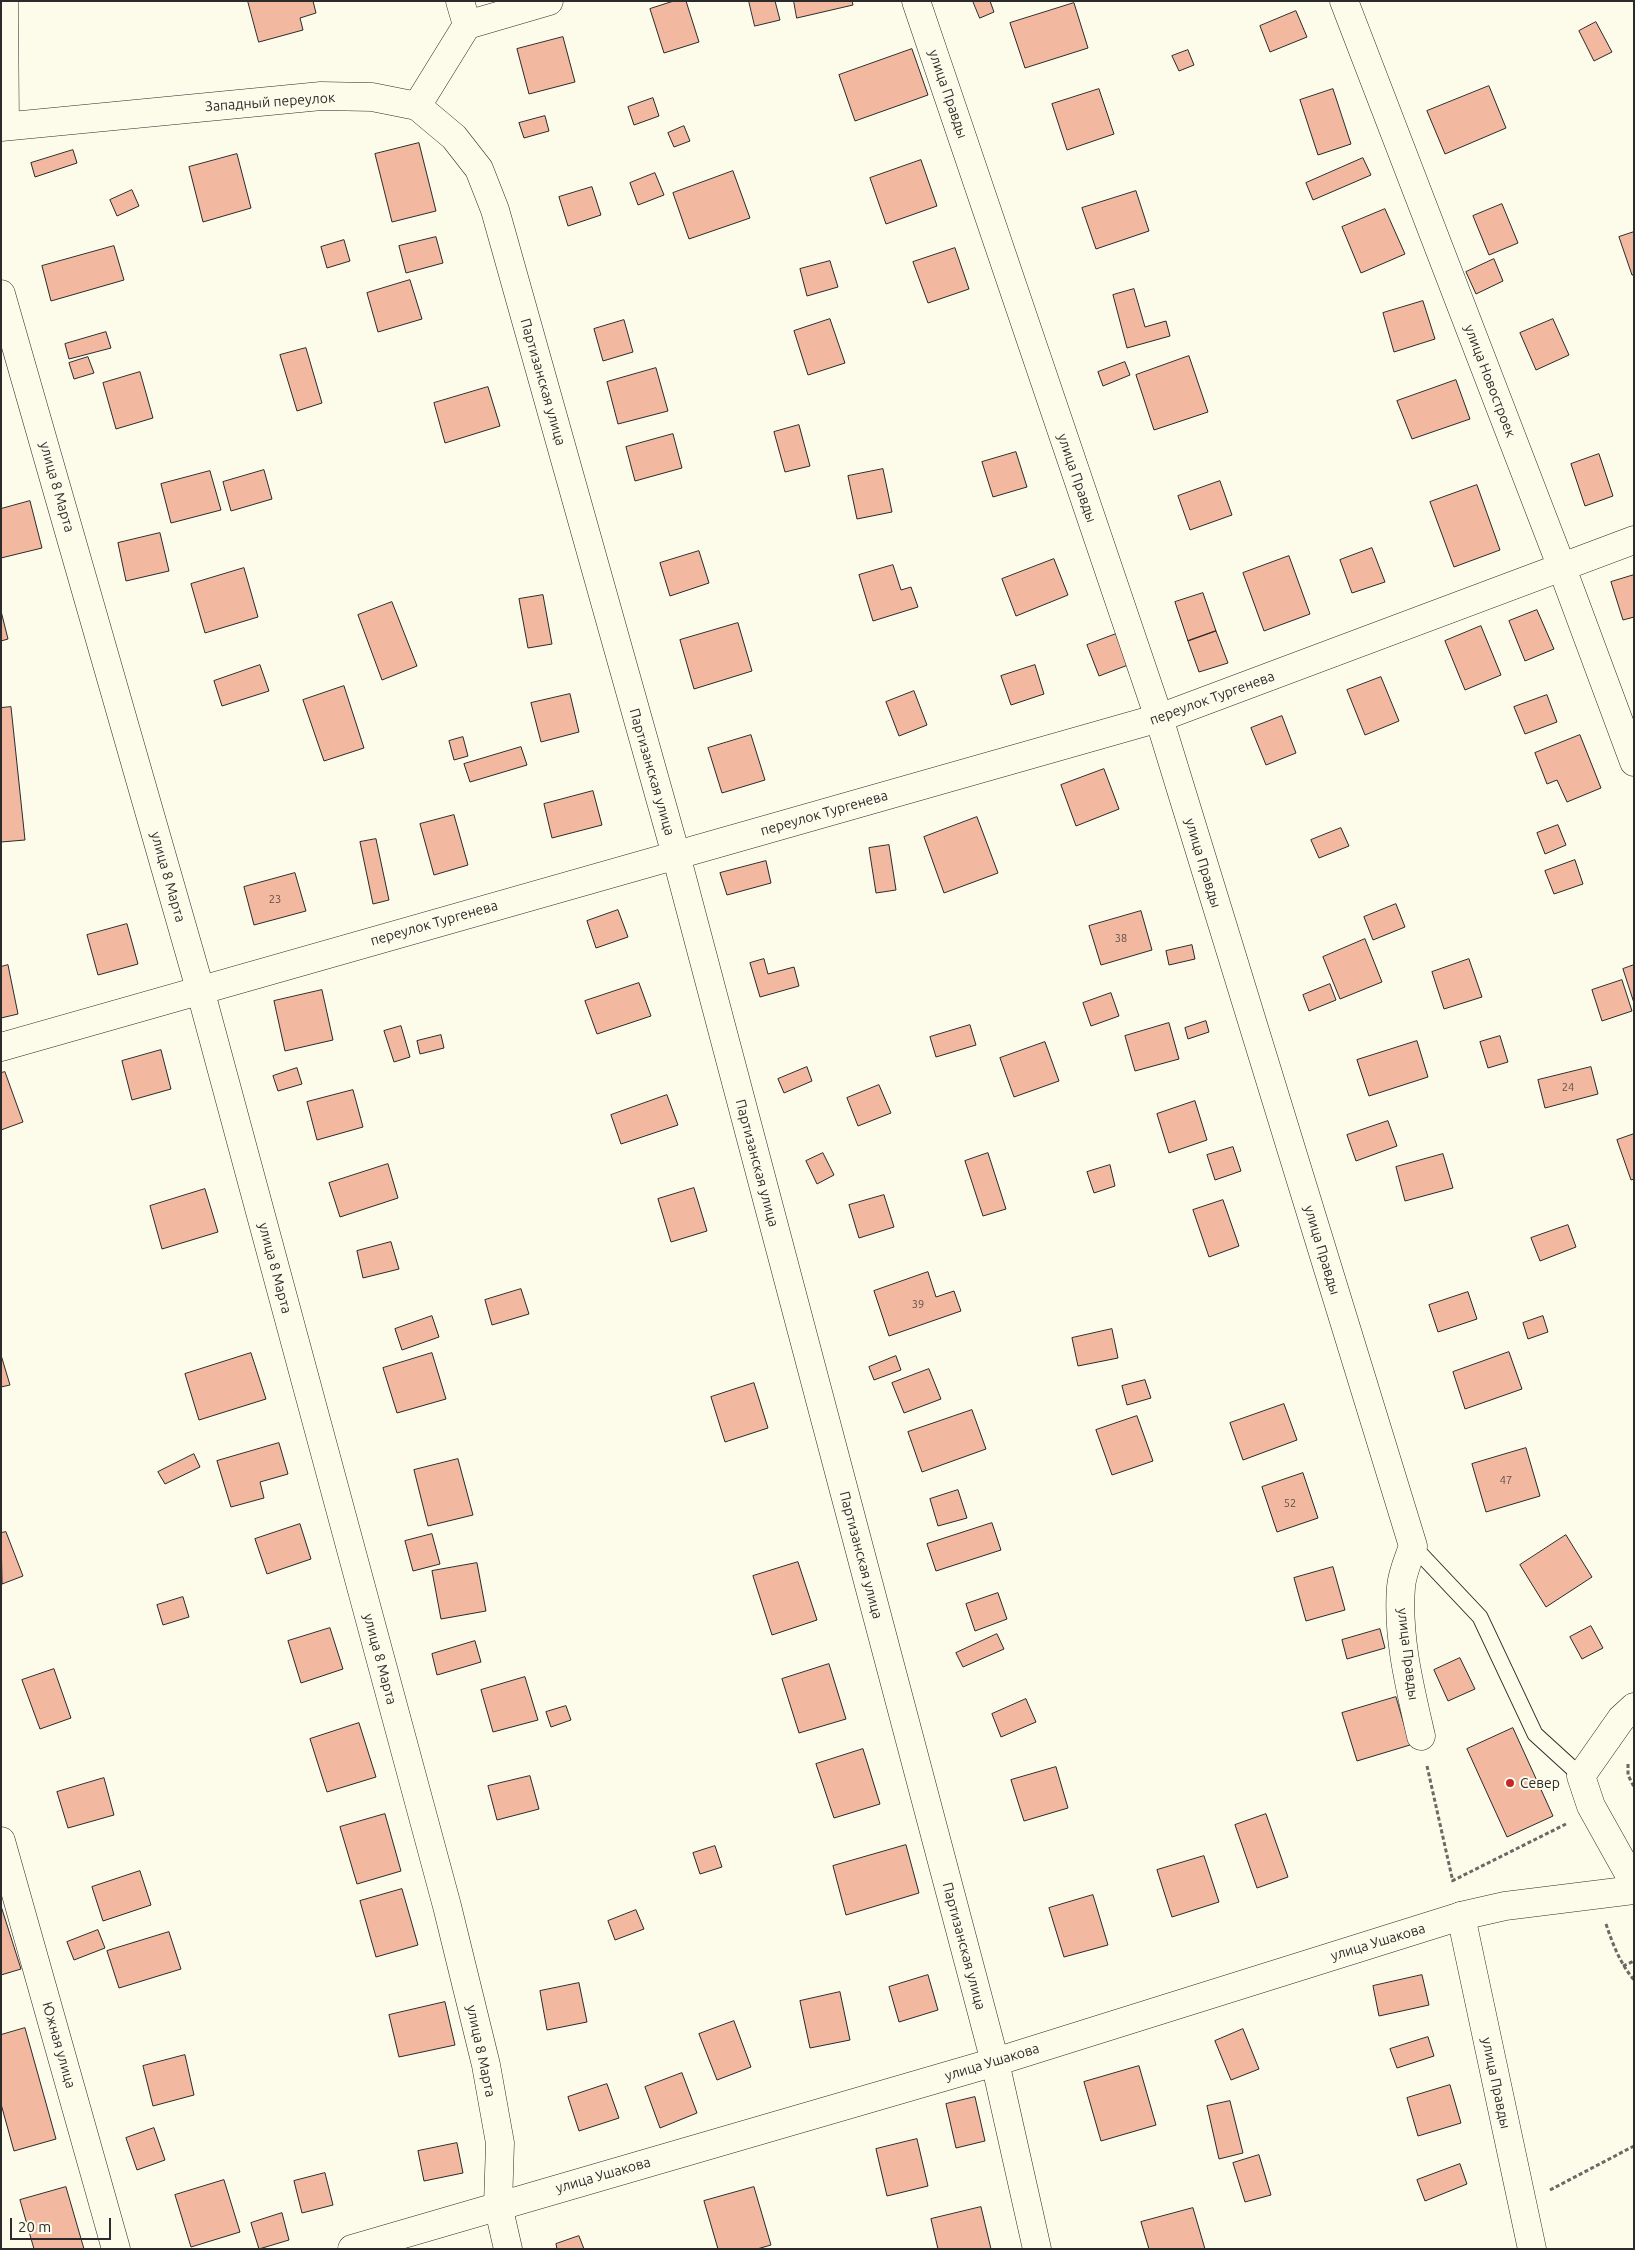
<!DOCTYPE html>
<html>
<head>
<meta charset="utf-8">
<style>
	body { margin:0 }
	#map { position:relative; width:1635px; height:2250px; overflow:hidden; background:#fdfbea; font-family:Ubuntu,sans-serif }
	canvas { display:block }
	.frame { position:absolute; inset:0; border:2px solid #2b2b2b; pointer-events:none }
	.scale { position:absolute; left:10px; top:2218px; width:101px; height:22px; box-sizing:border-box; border:2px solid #2b2b2b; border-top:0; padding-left:6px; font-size:15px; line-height:18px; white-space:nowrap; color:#2b2b2b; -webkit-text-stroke:4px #fdfbea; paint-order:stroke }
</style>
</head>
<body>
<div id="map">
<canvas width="1635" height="2250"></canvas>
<div class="frame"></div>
<div class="scale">20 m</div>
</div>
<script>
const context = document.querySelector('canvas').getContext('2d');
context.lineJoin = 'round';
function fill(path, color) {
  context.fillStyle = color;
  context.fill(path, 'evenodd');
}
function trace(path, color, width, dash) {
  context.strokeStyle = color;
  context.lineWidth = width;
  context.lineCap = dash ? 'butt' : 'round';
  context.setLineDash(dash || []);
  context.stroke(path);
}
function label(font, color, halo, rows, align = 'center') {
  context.font = font + ' Ubuntu,sans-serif';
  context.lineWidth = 4;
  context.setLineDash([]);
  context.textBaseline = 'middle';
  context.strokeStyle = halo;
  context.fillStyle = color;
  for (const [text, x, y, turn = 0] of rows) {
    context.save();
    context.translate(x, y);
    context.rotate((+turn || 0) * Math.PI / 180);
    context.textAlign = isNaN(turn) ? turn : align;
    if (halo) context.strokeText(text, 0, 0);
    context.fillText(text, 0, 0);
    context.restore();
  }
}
const building = new Path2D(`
	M 248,1 L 313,1 L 316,13 L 300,18 L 303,30 L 259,42 Z
	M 674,1 L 686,1 L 699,42 L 664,53 L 650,9 Z
	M 749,1 L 775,1 L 780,20 L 755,26 Z
	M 794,1 L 852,1 L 853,5 L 797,18 Z
	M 973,1 L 990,1 L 994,12 L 980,18 Z
	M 1074,3 L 1088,48 L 1025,68 L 1010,23 Z
	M 1296,11 L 1307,37 L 1270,52 L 1260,26 Z
	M 1596,22 L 1612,52 L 1594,61 L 1579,31 Z
	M 563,37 L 575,82 L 529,94 L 517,49 Z
	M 912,49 L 928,95 L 855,121 L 839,75 Z
	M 1188,50 L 1194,65 L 1179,71 L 1172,56 Z
	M 1489,86 L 1506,128 L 1445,154 L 1427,111 Z
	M 1099,89 L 1114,134 L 1067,150 L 1052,104 Z
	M 1333,89 L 1351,144 L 1318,155 L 1300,100 Z
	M 653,98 L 659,116 L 634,125 L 628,107 Z
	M 545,116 L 549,131 L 524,138 L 519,123 Z
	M 684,126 L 690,141 L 674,147 L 668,133 Z
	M 419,143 L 436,211 L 392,222 L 375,154 Z
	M 73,150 L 77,163 L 35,177 L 31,163 Z
	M 237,154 L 251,208 L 203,222 L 189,167 Z
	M 1363,158 L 1371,175 L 1313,200 L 1306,183 Z
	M 921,160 L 937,206 L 886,224 L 870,178 Z
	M 733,171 L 750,218 L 689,239 L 673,193 Z
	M 655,173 L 664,195 L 638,205 L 630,183 Z
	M 592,187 L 601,215 L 568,226 L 559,197 Z
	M 132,190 L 139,206 L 117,216 L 110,200 Z
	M 1136,191 L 1149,231 L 1096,249 L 1082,208 Z
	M 1502,204 L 1518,243 L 1489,255 L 1473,216 Z
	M 1385,209 L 1405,254 L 1361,273 L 1342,227 Z
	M 1634,232 L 1634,275 L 1632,275 L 1619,237 Z
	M 436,237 L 443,263 L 406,273 L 399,246 Z
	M 344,240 L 350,261 L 327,268 L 321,247 Z
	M 114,246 L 124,280 L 51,301 L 42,266 Z
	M 955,248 L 969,289 L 928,303 L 913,262 Z
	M 1494,259 L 1503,281 L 1476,294 L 1466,272 Z
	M 830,261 L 838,287 L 807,296 L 800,269 Z
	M 410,280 L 422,319 L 378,332 L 367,293 Z
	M 1134,289 L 1145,327 L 1166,321 L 1170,336 L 1127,348 L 1113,295 Z
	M 1423,301 L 1435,339 L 1394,352 L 1383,313 Z
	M 830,319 L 845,363 L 808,375 L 794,331 Z
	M 1553,319 L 1569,355 L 1536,370 L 1520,333 Z
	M 624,320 L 633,352 L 603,361 L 594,329 Z
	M 106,332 L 111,348 L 69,359 L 65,344 Z
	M 306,348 L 322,403 L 297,411 L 280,355 Z
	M 1189,356 L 1208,412 L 1154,430 L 1136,375 Z
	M 88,357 L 94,373 L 74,379 L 69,363 Z
	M 1125,362 L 1130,375 L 1103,386 L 1098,372 Z
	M 656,368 L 668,411 L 618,424 L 607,382 Z
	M 140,372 L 153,418 L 116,429 L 103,383 Z
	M 1456,380 L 1470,419 L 1412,439 L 1397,401 Z
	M 488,387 L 500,426 L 445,443 L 434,403 Z
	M 799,425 L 810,466 L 785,472 L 774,432 Z
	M 673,434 L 682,468 L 635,481 L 626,447 Z
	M 1016,452 L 1027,487 L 993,497 L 982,462 Z
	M 1599,454 L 1613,496 L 1585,506 L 1571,464 Z
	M 883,469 L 892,512 L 857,519 L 848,476 Z
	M 264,470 L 272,499 L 231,511 L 223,482 Z
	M 210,471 L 221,510 L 171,523 L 161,484 Z
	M 1220,481 L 1232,515 L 1190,530 L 1178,496 Z
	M 1477,485 L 1500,550 L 1454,567 L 1430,502 Z
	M 30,501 L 42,548 L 1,558 L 1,509 Z
	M 160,533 L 169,571 L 126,581 L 118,543 Z
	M 1372,548 L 1385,582 L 1352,593 L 1340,560 Z
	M 699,551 L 709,583 L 670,596 L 660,563 Z
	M 1289,556 L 1310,614 L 1264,631 L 1243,573 Z
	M 1054,559 L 1068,595 L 1016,616 L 1002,579 Z
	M 893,565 L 901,590 L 911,587 L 918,607 L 873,621 L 859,575 Z
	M 244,568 L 258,617 L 205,633 L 191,584 Z
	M 1634,575 L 1634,617 L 1623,620 L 1611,582 Z
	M 1203,593 L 1216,631 L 1188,641 L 1175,602 Z
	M 543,595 L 552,644 L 528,648 L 519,599 Z
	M 392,602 L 417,666 L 382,680 L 358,615 Z
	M 1537,610 L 1554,649 L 1525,661 L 1509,621 Z
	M 1,611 L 8,639 L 1,641 Z
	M 738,623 L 752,671 L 694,689 L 680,640 Z
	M 1481,626 L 1501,675 L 1465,690 L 1445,641 Z
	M 1216,631 L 1228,663 L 1199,672 L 1188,641 Z
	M 1116,634 L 1128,665 L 1099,676 L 1087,645 Z
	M 260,665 L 269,691 L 222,706 L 214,681 Z
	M 1035,665 L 1044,694 L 1011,705 L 1001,676 Z
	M 1381,677 L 1399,721 L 1365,735 L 1347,690 Z
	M 344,686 L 364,748 L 324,761 L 303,700 Z
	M 914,691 L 927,725 L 899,736 L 886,702 Z
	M 570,694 L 579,732 L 541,742 L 531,703 Z
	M 1547,695 L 1557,722 L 1525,734 L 1514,707 Z
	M 11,707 L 25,840 L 1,842 L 1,708 Z
	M 1282,716 L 1296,753 L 1266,765 L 1251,728 Z
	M 751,735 L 765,780 L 722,793 L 708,748 Z
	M 1580,735 L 1601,788 L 1567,802 L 1557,780 L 1547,784 L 1535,753 Z
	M 463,737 L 468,756 L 454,760 L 449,741 Z
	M 521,747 L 527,765 L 470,782 L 464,764 Z
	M 1104,769 L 1119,809 L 1076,826 L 1061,785 Z
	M 593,791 L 602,825 L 552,838 L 544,804 Z
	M 454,815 L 468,865 L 434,875 L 420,824 Z
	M 977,817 L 998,873 L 944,893 L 924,837 Z
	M 1558,825 L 1566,845 L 1545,854 L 1537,833 Z
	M 1341,828 L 1349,846 L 1319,858 L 1311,840 Z
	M 376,839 L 389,900 L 373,904 L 360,842 Z
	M 889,845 L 896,890 L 876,893 L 869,848 Z
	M 1575,860 L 1583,884 L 1554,894 L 1545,871 Z
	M 766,861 L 771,883 L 727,895 L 720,873 Z
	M 295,873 L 306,911 L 254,925 L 244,887 Z
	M 1396,904 L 1405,927 L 1373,940 L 1364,917 Z
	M 618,910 L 628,937 L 596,948 L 587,921 Z
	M 1141,911 L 1152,950 L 1101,965 L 1089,926 Z
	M 127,924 L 138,964 L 98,975 L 87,935 Z
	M 1365,939 L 1382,982 L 1340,999 L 1323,957 Z
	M 1192,945 L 1195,959 L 1169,965 L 1166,951 Z
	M 764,959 L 768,974 L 794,967 L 799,986 L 760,997 L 750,963 Z
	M 1469,959 L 1482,997 L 1444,1009 L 1432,972 Z
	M 8,965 L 18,1014 L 1,1018 L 1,967 Z
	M 1634,965 L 1634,1003 L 1623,969 Z
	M 1622,980 L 1632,1011 L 1602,1021 L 1592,990 Z
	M 639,983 L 651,1016 L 597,1034 L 585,1001 Z
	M 1330,984 L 1336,1000 L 1309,1011 L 1303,995 Z
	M 322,990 L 333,1040 L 285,1051 L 274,1001 Z
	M 1111,993 L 1119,1016 L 1091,1026 L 1083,1003 Z
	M 1206,1021 L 1209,1032 L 1188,1039 L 1185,1028 Z
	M 1169,1023 L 1179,1059 L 1135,1071 L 1125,1036 Z
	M 970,1025 L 976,1045 L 936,1057 L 930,1037 Z
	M 401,1026 L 410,1057 L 394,1062 L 384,1031 Z
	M 441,1035 L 444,1048 L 420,1054 L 417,1041 Z
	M 1500,1036 L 1508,1062 L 1488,1068 L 1480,1042 Z
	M 1417,1041 L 1428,1077 L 1369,1096 L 1357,1060 Z
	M 1045,1042 L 1059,1081 L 1014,1097 L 1000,1058 Z
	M 161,1050 L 171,1089 L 132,1100 L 122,1061 Z
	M 807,1067 L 812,1081 L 784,1093 L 778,1079 Z
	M 1591,1067 L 1598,1094 L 1545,1108 L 1538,1080 Z
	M 297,1068 L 302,1084 L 278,1091 L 273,1076 Z
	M 5,1072 L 23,1122 L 1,1130 L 1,1073 Z
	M 879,1085 L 891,1113 L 858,1126 L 847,1098 Z
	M 353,1090 L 363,1127 L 317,1140 L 307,1102 Z
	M 667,1095 L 678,1125 L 621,1144 L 611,1115 Z
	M 1195,1101 L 1207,1140 L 1169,1153 L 1157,1114 Z
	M 1388,1121 L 1397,1146 L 1356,1161 L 1347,1135 Z
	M 1634,1134 L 1634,1179 L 1631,1180 L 1617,1140 Z
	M 1233,1147 L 1241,1171 L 1215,1180 L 1207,1155 Z
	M 823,1153 L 834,1175 L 817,1184 L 806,1161 Z
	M 988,1153 L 1006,1209 L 983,1216 L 965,1161 Z
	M 1443,1154 L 1453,1188 L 1405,1201 L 1396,1167 Z
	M 388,1164 L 398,1198 L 340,1217 L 329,1183 Z
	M 1110,1165 L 1115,1186 L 1094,1193 L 1087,1172 Z
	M 694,1188 L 707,1231 L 671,1242 L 658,1199 Z
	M 205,1189 L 218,1232 L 162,1249 L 150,1206 Z
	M 884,1195 L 894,1227 L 859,1238 L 849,1205 Z
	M 1223,1200 L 1239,1246 L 1209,1257 L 1193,1210 Z
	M 1568,1225 L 1576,1247 L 1540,1261 L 1531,1238 Z
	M 391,1242 L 399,1269 L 363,1278 L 357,1251 Z
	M 928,1272 L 936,1297 L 954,1291 L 961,1311 L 889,1336 L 874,1291 Z
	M 521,1289 L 529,1314 L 492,1325 L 485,1300 Z
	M 1468,1292 L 1477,1319 L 1438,1332 L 1429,1305 Z
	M 432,1316 L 439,1337 L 402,1350 L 395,1329 Z
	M 1543,1316 L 1548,1332 L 1528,1339 L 1523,1323 Z
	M 1112,1329 L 1118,1358 L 1078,1366 L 1072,1338 Z
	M 1509,1352 L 1522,1389 L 1465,1409 L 1453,1372 Z
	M 251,1353 L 266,1399 L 199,1420 L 185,1374 Z
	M 432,1353 L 446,1399 L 397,1413 L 383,1368 Z
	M 1,1355 L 10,1385 L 1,1387 Z
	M 896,1356 L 901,1370 L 874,1380 L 869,1367 Z
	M 929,1369 L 941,1399 L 904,1413 L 892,1383 Z
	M 1145,1380 L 1151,1398 L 1127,1405 L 1122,1386 Z
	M 754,1383 L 768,1428 L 725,1442 L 711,1397 Z
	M 1284,1404 L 1297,1440 L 1243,1460 L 1230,1423 Z
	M 972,1410 L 986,1449 L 922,1472 L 908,1432 Z
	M 1137,1416 L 1153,1461 L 1112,1475 L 1096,1430 Z
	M 279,1443 L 288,1474 L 260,1482 L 264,1498 L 231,1507 L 217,1461 Z
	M 1526,1448 L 1540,1496 L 1486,1512 L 1472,1464 Z
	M 194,1454 L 200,1467 L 165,1484 L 158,1472 Z
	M 458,1459 L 473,1515 L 428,1526 L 414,1470 Z
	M 1303,1473 L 1318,1518 L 1277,1532 L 1262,1487 Z
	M 958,1490 L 967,1518 L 938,1526 L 930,1499 Z
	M 992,1523 L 1001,1550 L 936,1571 L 927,1544 Z
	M 300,1524 L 311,1559 L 267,1574 L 255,1539 Z
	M 6,1532 L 23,1576 L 2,1584 L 1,1533 Z
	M 432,1534 L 440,1564 L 413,1571 L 405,1541 Z
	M 1566,1535 L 1592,1577 L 1546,1607 L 1520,1565 Z
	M 798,1562 L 817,1620 L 772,1635 L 753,1576 Z
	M 477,1563 L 486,1611 L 441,1619 L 432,1571 Z
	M 1333,1567 L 1345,1610 L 1306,1621 L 1294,1578 Z
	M 998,1593 L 1007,1619 L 975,1631 L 966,1604 Z
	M 183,1597 L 189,1617 L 163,1625 L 157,1605 Z
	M 1591,1626 L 1603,1648 L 1582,1659 L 1570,1637 Z
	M 330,1628 L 343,1669 L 301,1683 L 288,1641 Z
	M 1380,1629 L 1385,1648 L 1347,1659 L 1342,1640 Z
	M 997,1634 L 1004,1649 L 963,1667 L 956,1653 Z
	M 475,1641 L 481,1662 L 437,1675 L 432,1654 Z
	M 1460,1658 L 1475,1689 L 1448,1701 L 1434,1670 Z
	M 829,1664 L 846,1719 L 799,1733 L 782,1679 Z
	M 54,1669 L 71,1718 L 40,1729 L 22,1680 Z
	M 525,1677 L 538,1720 L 493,1732 L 481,1690 Z
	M 1396,1697 L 1410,1745 L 1357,1761 L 1342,1713 Z
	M 1026,1699 L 1036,1722 L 1001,1737 L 992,1714 Z
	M 566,1706 L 571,1720 L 551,1727 L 546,1712 Z
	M 359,1723 L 376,1777 L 327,1792 L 310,1739 Z
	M 1513,1728 L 1553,1816 L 1507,1837 L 1467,1749 Z
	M 863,1749 L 880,1804 L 834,1818 L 816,1764 Z
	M 1056,1767 L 1068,1808 L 1024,1821 L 1011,1780 Z
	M 530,1776 L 539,1809 L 497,1820 L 488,1786 Z
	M 104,1778 L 114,1815 L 68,1828 L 57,1792 Z
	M 385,1814 L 401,1871 L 357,1884 L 340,1827 Z
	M 1266,1814 L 1288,1877 L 1257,1888 L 1235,1825 Z
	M 906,1845 L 919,1893 L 846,1915 L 833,1866 Z
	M 715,1846 L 722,1867 L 700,1874 L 693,1853 Z
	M 1204,1856 L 1219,1902 L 1172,1917 L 1157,1870 Z
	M 140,1871 L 151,1905 L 103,1921 L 92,1887 Z
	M 402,1889 L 418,1945 L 376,1957 L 360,1901 Z
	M 1093,1895 L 1108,1945 L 1064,1957 L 1049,1908 Z
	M 1,1906 L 21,1969 L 1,1975 Z
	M 636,1910 L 644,1929 L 615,1940 L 608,1921 Z
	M 98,1930 L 105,1948 L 74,1960 L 67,1942 Z
	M 169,1932 L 181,1969 L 119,1988 L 107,1951 Z
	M 928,1975 L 938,2010 L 899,2022 L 889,1987 Z
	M 1422,1975 L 1429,2005 L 1379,2016 L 1373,1986 Z
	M 579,1983 L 587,2022 L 547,2030 L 540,1991 Z
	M 840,1992 L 850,2040 L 810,2048 L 800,2001 Z
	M 445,2002 L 455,2045 L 399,2057 L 389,2015 Z
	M 734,2021 L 751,2067 L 717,2080 L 699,2034 Z
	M 25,2028 L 56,2139 L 14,2151 L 1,2104 L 1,2035 Z
	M 1243,2029 L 1259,2069 L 1231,2080 L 1215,2041 Z
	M 1428,2037 L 1434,2056 L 1397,2068 L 1390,2049 Z
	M 185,2055 L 194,2095 L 153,2106 L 143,2066 Z
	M 1139,2066 L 1156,2125 L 1101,2141 L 1084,2082 Z
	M 682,2073 L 697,2113 L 660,2128 L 645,2087 Z
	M 607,2084 L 619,2118 L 579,2131 L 568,2097 Z
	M 1450,2085 L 1461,2123 L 1418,2136 L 1407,2098 Z
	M 975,2097 L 985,2141 L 956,2148 L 946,2104 Z
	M 1230,2101 L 1243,2153 L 1219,2159 L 1207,2106 Z
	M 154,2128 L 165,2160 L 137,2170 L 126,2138 Z
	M 917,2139 L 928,2186 L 887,2196 L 876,2149 Z
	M 457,2143 L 463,2173 L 424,2181 L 418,2151 Z
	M 1259,2155 L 1271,2195 L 1245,2202 L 1233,2163 Z
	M 1460,2164 L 1467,2184 L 1425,2201 L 1417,2180 Z
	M 325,2173 L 333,2205 L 302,2213 L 294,2181 Z
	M 224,2180 L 240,2232 L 191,2247 L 175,2195 Z
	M 66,2187 L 84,2249 L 34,2249 L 20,2200 Z
	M 754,2187 L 771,2245 L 757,2249 L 718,2249 L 704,2201 Z
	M 981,2207 L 991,2249 L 938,2249 L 931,2219 Z
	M 1193,2208 L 1205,2249 L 1149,2249 L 1141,2222 Z
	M 282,2213 L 289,2240 L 259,2249 L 251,2223 Z
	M 579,2236 L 584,2249 L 557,2249 L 556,2244 Z`);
const path = new Path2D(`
	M 1628,1764 L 1628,1775 L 1634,1787
	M 1427,1766 L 1453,1882
	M 1452,1881 L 1566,1824
	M 1606,1924 C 1613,1945 1620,1963 1634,1980
	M 1623,1966 L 1634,1961
	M 1550,2190 L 1634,2146`);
const lane = new Path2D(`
	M 1413,1546 L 1480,1617 L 1535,1734 L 1581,1776`);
const street = new Path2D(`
	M 4,1 L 5,126
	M 460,1 L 467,25
	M 916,1 L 1159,718 L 1413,1546 C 1409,1558 1402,1573 1401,1587 C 1397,1637 1410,1688 1421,1736
	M 1344,1 L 1562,568 L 1634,762
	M 417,106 L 467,25 L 549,1
	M 1,294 L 200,989 L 447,1906 L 486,2065 L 500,2143 L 498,2205 L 508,2249
	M 1,1047 L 1159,718 L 1634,540
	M 1,1841 L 116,2249
	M 1461,1916 L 1532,2249
	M 352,2249 L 995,2062 L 1037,2249`);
const secondary = new Path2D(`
	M 1,127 L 321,96 L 372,97 L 417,106 L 454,137 L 479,169 L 495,210 L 676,855 L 995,2062 L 1461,1916 L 1505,1906 L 1634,1890`);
const primary = new Path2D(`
	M 1634,1707 L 1621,1719 L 1581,1776 L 1591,1806 L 1634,1883`);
const markers = [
	[1510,1783,5,"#c62828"]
];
const numberNames = [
	["23",275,899],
	["38",1121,938],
	["24",1568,1087],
	["39",918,1304],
	["47",1506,1480],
	["52",1290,1503]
];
const streetNames = [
	["улица Правды",948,94,71],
	["Западный переулок",270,102,-4],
	["улица Новостроек",1490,381,69],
	["Партизанская улица",543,382,74],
	["улица Правды",1077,478,71],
	["улица 8 Марта",57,487,74],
	["переулок Тургенева",1212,698,-20],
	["Партизанская улица",652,772,74],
	["переулок Тургенева",824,813,-16],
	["улица Правды",1203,863,73],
	["улица 8 Марта",168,877,74],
	["переулок Тургенева",434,923,-16],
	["Партизанская улица",757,1163,75],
	["улица Правды",1322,1250,73],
	["улица 8 Марта",275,1268,75],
	["Партизанская улица",861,1555,75],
	["улица Правды",1408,1654,83],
	["улица 8 Марта",380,1659,75],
	["улица Ушакова",1378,1942,-17],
	["Партизанская улица",964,1946,75],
	["Южная улица",59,2045,74],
	["улица 8 Марта",481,2051,78],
	["улица Ушакова",992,2062,-17],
	["улица Правды",1496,2083,78],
	["улица Ушакова",603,2175,-16]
];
const poiNames = [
	["Север",1520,1783]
];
fill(building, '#f2b8a0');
trace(building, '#2b2b2b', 1);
trace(lane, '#2b2b2b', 17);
trace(street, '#2b2b2b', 29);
trace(secondary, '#2b2b2b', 29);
trace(primary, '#2b2b2b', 29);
trace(path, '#6a6964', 3, [4, 2.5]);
trace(lane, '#fdfbea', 15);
trace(street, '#fdfbea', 28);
trace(secondary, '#fdfbea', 28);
trace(primary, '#fdfbea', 28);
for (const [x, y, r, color] of markers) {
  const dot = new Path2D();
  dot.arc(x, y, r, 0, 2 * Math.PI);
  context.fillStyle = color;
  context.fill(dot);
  trace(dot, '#fdfbea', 2);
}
label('11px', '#5d4e48', null, numberNames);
label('14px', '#2b2b2b', '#fdfbea', streetNames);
label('14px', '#2b2b2b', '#fdfbea', poiNames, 'left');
</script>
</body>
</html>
